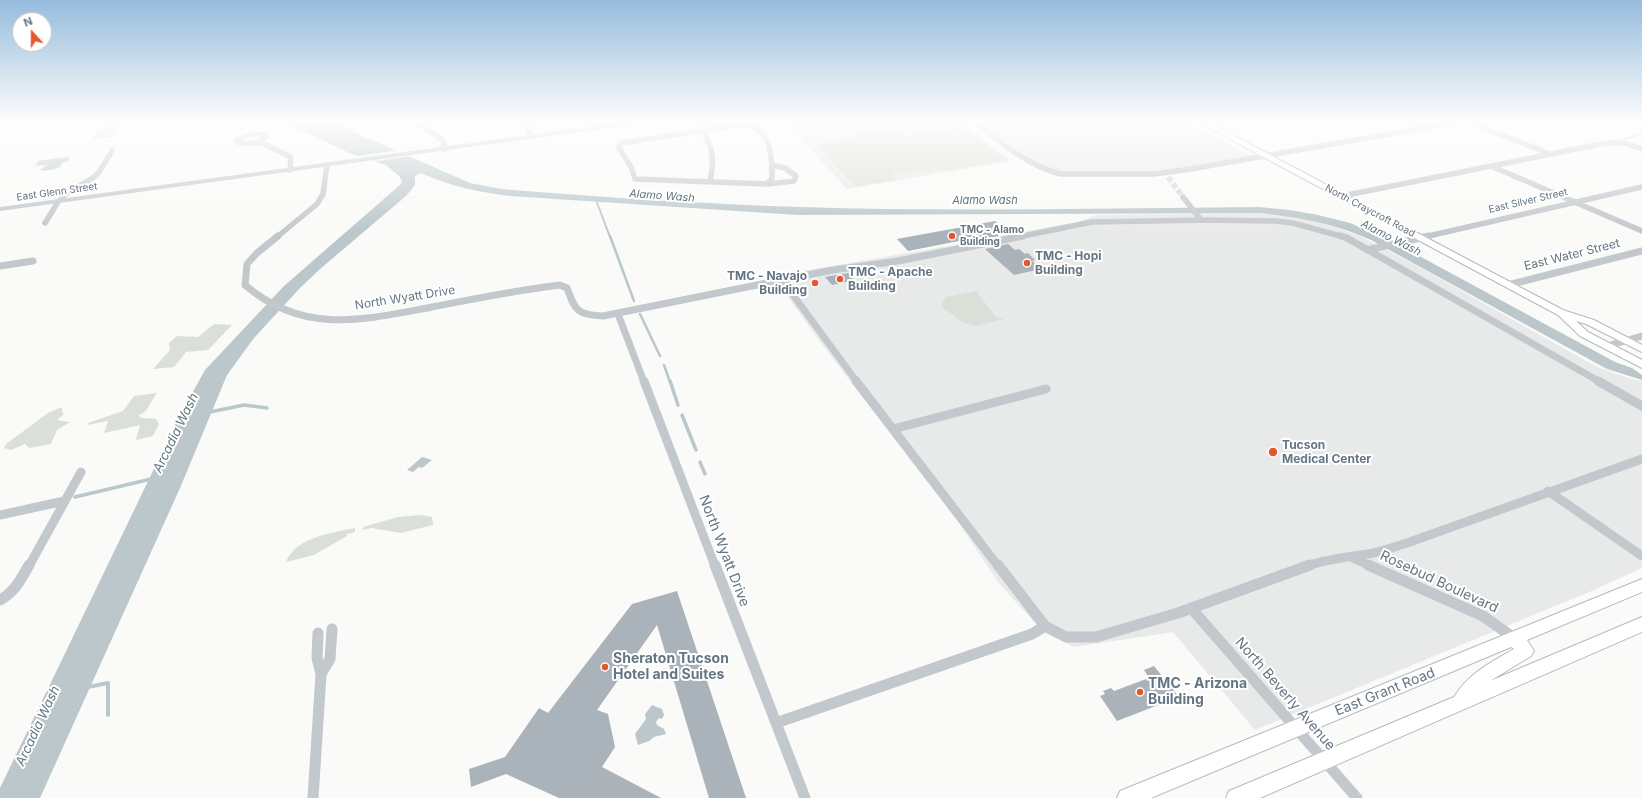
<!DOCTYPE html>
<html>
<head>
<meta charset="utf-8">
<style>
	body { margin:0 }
	#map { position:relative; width:1642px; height:798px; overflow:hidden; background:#fafaf8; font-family:Inter,sans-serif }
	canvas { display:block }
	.north { position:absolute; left:12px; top:12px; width:40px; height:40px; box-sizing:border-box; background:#fff; border:1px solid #c1c8cd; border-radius:50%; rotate:339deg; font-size:11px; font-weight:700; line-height:16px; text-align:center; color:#657683 }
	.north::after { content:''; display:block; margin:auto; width:14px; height:18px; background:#e4572e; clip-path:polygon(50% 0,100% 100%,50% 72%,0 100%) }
</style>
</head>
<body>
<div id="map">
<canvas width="1642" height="798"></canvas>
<div class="north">N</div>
</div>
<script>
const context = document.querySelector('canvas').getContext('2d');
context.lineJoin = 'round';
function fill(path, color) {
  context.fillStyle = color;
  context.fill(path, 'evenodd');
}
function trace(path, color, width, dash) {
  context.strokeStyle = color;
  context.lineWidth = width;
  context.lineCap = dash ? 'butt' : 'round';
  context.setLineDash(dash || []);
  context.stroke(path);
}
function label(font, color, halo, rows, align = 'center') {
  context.font = font + ' Inter,sans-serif';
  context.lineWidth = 4;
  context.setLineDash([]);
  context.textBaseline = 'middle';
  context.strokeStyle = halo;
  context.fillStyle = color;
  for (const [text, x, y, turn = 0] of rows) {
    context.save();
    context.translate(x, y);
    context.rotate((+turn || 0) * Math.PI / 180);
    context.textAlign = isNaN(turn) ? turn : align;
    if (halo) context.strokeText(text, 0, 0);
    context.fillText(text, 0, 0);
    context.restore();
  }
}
const built = new Path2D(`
	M 785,122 L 960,122 L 1013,161 L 847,189 Z
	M 979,122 L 1188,122 L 1252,156 L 1168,171 L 1061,172 L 1048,170 L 1025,157 Z
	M 1260,213 L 1316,221 L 1358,235 L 1421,268 L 1597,367 L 1628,378 L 1642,381 L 1642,568 L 1594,590 L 1255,730 L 1173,632 L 1074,647 L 1042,631 L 998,582 L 959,523 L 818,339 L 773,276 L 931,249 L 1082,221 L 1095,215 Z`);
const green = new Path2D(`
	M 122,124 L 113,137 L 91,139 L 101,126 Z
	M 963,127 L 1008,160 L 944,171 L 942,169 L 927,172 L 925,170 L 901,174 L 892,167 L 898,174 L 891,175 L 895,180 L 856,186 L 816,145 L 855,139 L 851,134 L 892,128 L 903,136 Z
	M 976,291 L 995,316 L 1004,319 L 976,326 L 962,322 L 941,306 L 946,297 Z
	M 214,324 L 232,325 L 208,350 L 186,352 L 174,367 L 153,369 L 170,350 L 169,343 L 177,336 L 198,337 Z
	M 157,393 L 145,412 L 139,415 L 141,418 L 156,419 L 159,424 L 153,436 L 136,440 L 140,425 L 104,433 L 108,421 L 87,425 L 88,423 L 123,411 L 134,396 Z
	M 62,407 L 62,412 L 64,414 L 57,420 L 70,422 L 57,430 L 51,444 L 29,448 L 25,444 L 11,450 L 4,448 L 6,444 L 48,413 Z
	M 421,515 L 432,517 L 433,525 L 401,533 L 371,528 L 363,530 L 363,527 L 398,517 Z
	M 355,528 L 355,532 L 347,534 L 347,536 L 314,555 L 286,562 C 296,537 332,533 355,528 Z`);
const water = new Path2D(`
	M 285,122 L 331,122 L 470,183 L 501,189 C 601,197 701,204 801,207 C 953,212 1106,208 1259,207 L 1290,210 L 1318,215 L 1350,223 L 1386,238 L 1615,362 L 1632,368 L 1642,375 L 1642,380 L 1607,369 L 1371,240 C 1333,223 1301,218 1260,213 L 798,215 L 510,196 C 479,192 449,186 421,173 L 415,176 L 415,185 L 406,196 L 320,269 L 300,288 L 254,338 L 227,375 L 180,488 L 40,798 L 0,798 L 0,788 L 179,417 L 205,370 L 237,336 L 284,286 L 401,184 L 402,181 L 399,176 L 386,165 L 349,153 Z
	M 66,157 L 69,158 L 69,160 L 61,164 L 60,167 C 54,169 47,172 40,170 L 47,165 L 35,166 L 38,161 Z
	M 422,457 L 432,460 L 422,468 L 419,467 L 413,472 L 407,470 Z
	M 652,705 L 662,709 L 664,715 L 662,719 L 659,718 L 656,722 L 657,725 L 664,729 L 666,734 L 654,737 L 649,741 L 638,745 L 635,734 L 646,719 L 645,714 Z`);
const pier = new Path2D(`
	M 398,150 L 412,156 L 371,162 L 357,156 Z`);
const streamFar3 = new Path2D(`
	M 1623,139 L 1642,134
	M 596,200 L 610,237`);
const streamFar2 = new Path2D(`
	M 610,236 L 634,301
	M 640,314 L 660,356
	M 664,365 L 670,382`);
const streamFar1 = new Path2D(`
	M 670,381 L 678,405
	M 210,412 L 244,405 L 267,408
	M 682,415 L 696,450
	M 700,462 L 705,474
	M 75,497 L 151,479`);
const stream = new Path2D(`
	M 88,687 L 108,683 L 108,715`);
const building = new Path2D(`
	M 995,221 L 1008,232 L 997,234 L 999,236 L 976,240 L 974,238 L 908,251 L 897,239 Z
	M 1008,244 L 1015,250 L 1019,249 L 1025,254 L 1028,253 L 1035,260 L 1032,261 L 1039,266 L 1034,267 L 1037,270 L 1014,275 L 985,249 Z
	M 848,273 L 854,280 L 832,285 L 825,277 Z
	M 677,591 L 746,798 L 709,798 L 657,625 L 597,710 L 608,714 L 615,747 L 602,767 L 661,798 L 559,798 L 506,774 L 471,787 L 469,769 L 505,757 L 539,708 L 548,713 L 632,604 Z
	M 1154,666 L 1179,697 L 1117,721 L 1100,696 L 1105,694 L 1103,691 L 1111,688 L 1114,691 L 1149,678 L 1144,670 Z`);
const minorTunnel = new Path2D(`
	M 1168,177 L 1183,197`);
const minorFar3 = new Path2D(`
	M 415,122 L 443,140 L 445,149
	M 526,122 L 530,137
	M 698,122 C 711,143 716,156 710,181
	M 975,122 C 1001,143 1027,165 1060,174 L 1154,174 L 1191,169 L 1456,122
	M 1469,122 L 1550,154
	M 739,125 C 771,125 772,153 772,178 L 767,184 L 635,179 L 631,167 L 619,148 L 621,143 Z
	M 252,134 L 266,135 L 266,137 C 258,144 248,145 238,142 L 237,140 Z
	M 260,142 L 291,157 L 290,170
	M 1491,166 L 1642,231
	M 767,184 L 794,181 L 796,176 L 785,168 L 772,165
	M 1342,196 L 1606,143 L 1624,143 L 1642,149
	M 1183,197 L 1201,220
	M 45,223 L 58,202 L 67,193 L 93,178 L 99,172 L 112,151
	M 277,237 L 317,204 L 323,194 L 327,165
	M 1018,237 L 1092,222 L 1205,220 L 1275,221 L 1293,223 L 1344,237
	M 1424,237 L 1642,187`);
const minorFar2 = new Path2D(`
	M 278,236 L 257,253 L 247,264 L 245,285 C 303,335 363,320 432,307 C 474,299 517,290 560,285 L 567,288 C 575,311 578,315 603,316 L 782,280
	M 1341,236 L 1347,238 L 1600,382
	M 1367,250 L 1429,236
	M 0,266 L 33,261
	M 1508,285 L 1642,251
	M 618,314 L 644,382
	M 1607,346 L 1642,336
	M 857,382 L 782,280 L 833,270 L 898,261 L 1023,236`);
const minorFar1 = new Path2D(`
	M 644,381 L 715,566
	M 856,381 L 998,566
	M 1598,381 L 1642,406
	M 893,429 L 1046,389
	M 1548,491 L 1642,556
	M 0,515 L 64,501
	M 1351,557 L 1370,566
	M 29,566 L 81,472
	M 1307,566 C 1327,559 1347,557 1368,554 C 1381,552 1394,547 1407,543 L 1642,459`);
const minor = new Path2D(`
	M 715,565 L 805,798
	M 998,565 L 1045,626 L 1066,637 L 1096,637 L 1178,613 L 1310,565
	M 1368,565 L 1483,616 L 1514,638
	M 0,600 C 15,592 21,579 29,565
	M 1191,608 L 1357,798
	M 321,674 L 330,659 L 332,629
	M 776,723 L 1032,634 L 1045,626
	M 313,798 L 321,674 L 317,658 L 318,633`);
const tertiary = new Path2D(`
	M 625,122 L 642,122 L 639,124 L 0,211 L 0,207 Z`);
const secondary = new Path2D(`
	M 1198,122 L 1208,122 L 1563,310 L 1594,320 L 1642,345 L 1642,352 L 1586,324 L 1576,321 L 1588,332 L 1642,360 L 1642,368 L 1580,336 L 1558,315 Z`);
const primary = new Path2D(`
	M 1642,579 L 1642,592 L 1527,640 L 1534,651 L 1531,656 L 1490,681 L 1642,617 L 1642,632 L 1260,798 L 1226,798 L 1229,791 L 1454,697 C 1469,673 1490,663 1514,649 L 1511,647 L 1151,798 L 1117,798 L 1120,791 Z`);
const markers = [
	[952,236,4,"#e4572e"],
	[1027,263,4,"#e4572e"],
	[840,279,4,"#e4572e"],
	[815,283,4,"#e4572e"],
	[1273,452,5,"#e4572e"],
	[605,667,4,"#e4572e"],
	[1140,692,4,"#e4572e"]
];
const farStreetnames = [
	["East Glenn Street",57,192,-8],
	["East Silver Street",1528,201,-13],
	["North Craycroft Road",1370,211,28]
];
const farPoinames = [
	["TMC - Alamo",960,230],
	["Building",960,242]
];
const farWaternames = [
	["Alamo Wash",662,196,4],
	["Alamo Wash",985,201],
	["Alamo Wash",1391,238,27]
];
const streetNames = [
	["East Water Street",1572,255,-14],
	["North Wyatt Drive",405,298,-9]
];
const poiNames = [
	["TMC - Hopi",1035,256],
	["Building",1035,270],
	["TMC - Apache",848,272],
	["Building",848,286],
	["TMC - Navajo",807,276,"right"],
	["Building",807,290,"right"],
	["Tucson",1282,445],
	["Medical Center",1282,459]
];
const waterNames = [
	["Arcadia Wash",176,433,-64],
	["Arcadia Wash",38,726,-65]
];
const nearStreetnames = [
	["North Wyatt Drive",724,551,69],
	["Rosebud Boulevard",1439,582,25],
	["East Grant Road",1385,692,-22],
	["North Beverly Avenue",1285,694,49]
];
const nearPoinames = [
	["Sheraton Tucson",613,659],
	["Hotel and Suites",613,675],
	["TMC - Arizona",1148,684],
	["Building",1148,700]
];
fill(built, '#e8e9e9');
fill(green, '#dadfd7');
fill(water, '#bbc7cb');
fill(pier, '#fafaf8');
trace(streamFar3, '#bbc7cb', 2);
trace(streamFar2, '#bbc7cb', 2.5);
trace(streamFar1, '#bbc7cb', 3.5);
trace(stream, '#bbc7cb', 4);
fill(building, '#aab3b9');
trace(minorTunnel, '#d5d9db', 5.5, [5.5, 2.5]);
trace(secondary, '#b3babf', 2);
trace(primary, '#b5babe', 2);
trace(minorFar3, '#c3c8cc', 5.5);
trace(minorFar2, '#c3c8cc', 7);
trace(minorFar1, '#c3c8cc', 9);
trace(minor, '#c3c8cc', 11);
fill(tertiary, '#c3c8cc');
fill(secondary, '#fff');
fill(primary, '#fff');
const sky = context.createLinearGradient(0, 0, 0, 234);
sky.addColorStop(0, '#96bcdc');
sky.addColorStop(0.52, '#fdfdfc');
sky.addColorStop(1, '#fdfdfc00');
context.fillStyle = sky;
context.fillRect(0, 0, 1642, 234);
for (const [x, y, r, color] of markers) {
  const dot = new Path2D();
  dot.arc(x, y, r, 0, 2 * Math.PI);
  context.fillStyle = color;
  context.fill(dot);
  trace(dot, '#fff', 1.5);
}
label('10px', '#657683', '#fff', farStreetnames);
label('bold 10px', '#657683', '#fff', farPoinames, 'left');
label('italic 11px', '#60757c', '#fff', farWaternames);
label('12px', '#657683', '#fff', streetNames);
label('bold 12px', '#657683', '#fff', poiNames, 'left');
label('italic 13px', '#60757c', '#fff', waterNames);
label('14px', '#657683', '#fff', nearStreetnames);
label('bold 14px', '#657683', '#fff', nearPoinames, 'left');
</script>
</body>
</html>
